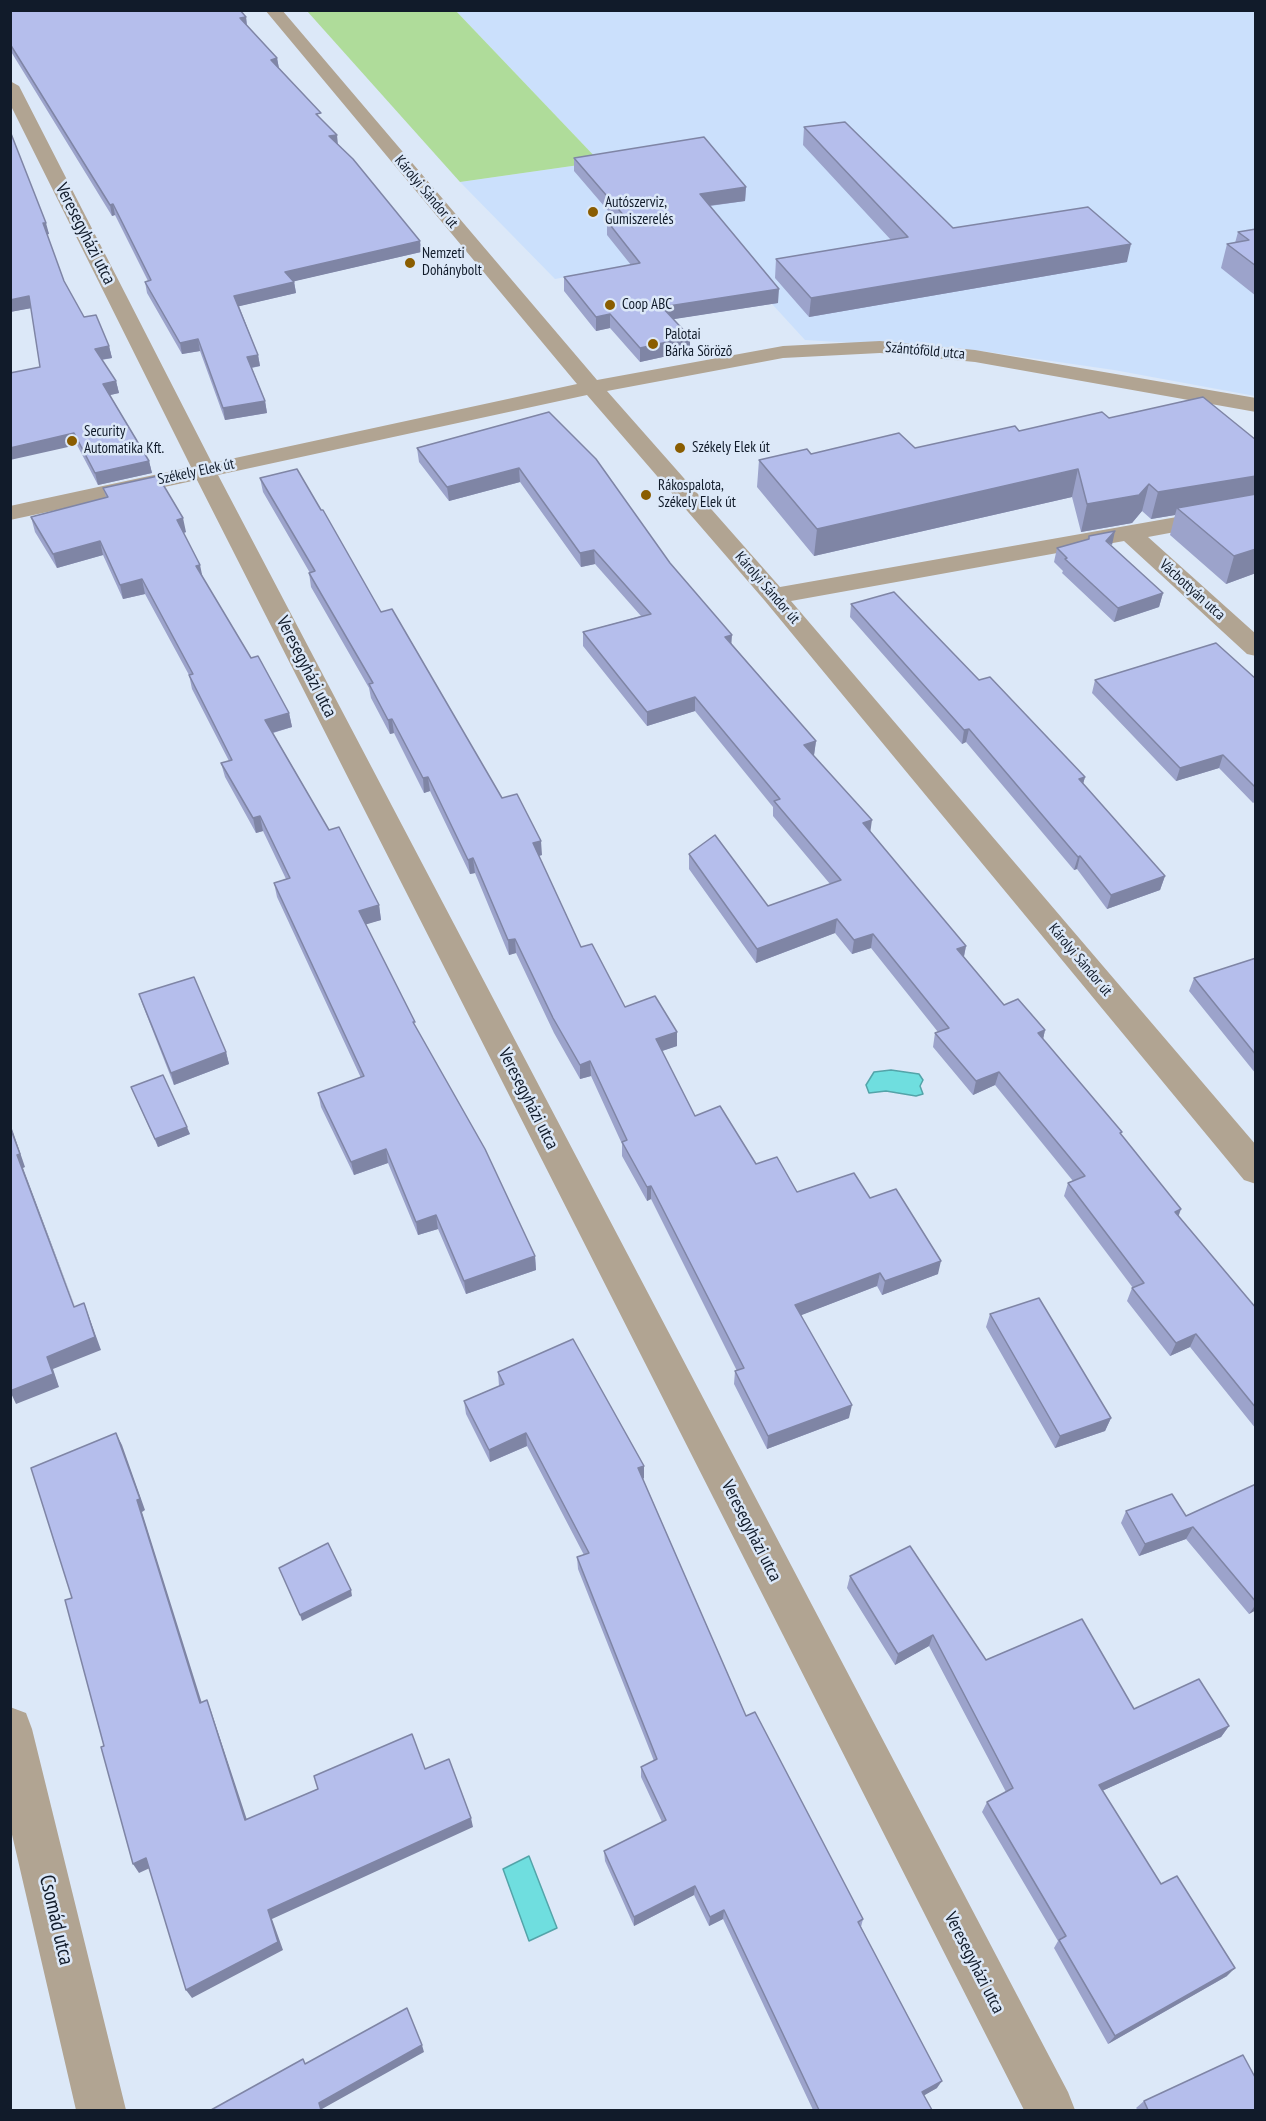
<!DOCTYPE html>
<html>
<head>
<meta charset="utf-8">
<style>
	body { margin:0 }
	#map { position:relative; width:1266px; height:2121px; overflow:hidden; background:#dce8f8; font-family:"PT Sans Narrow",sans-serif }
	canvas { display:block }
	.frame { position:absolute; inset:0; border:12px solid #111b2a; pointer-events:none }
</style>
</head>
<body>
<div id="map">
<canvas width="1266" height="2121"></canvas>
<div class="frame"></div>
</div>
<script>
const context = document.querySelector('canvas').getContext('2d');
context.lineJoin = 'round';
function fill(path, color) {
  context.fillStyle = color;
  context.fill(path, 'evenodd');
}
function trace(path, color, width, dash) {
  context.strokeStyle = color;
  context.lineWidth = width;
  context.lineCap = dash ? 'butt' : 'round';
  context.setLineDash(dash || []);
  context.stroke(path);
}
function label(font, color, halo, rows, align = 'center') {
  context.font = font + ' "PT Sans Narrow",sans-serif';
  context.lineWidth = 5;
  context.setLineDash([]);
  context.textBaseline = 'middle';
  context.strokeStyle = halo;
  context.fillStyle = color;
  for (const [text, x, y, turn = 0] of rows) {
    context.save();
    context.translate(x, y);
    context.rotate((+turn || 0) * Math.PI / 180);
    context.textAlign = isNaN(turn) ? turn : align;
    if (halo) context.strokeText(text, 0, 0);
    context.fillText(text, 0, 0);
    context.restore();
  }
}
const built = new Path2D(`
	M 456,11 L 1255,11 L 1255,396 L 1114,370 L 982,351 L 805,340 L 772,304 L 726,247 L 555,279 L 460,182 L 600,162 Z`);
const green = new Path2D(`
	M 307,11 L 456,11 L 600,162 L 460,182 Z`);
const water = new Path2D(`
	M 891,1070 L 919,1074 L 923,1080 L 920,1086 L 923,1094 L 916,1096 L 886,1091 L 869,1093 L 866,1085 L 874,1072 Z
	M 529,1856 L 557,1928 L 529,1941 L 503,1869 Z`);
const minor = new Path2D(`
	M 265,10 L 282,10 L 597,380 L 783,346 L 880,341 L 975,350 L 1256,398 L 1256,412 L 975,362 L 880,353 L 783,358 L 607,391 L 780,587 L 1256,503 L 1256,517 L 1148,537 L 1256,634 L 1256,656 L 1247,654 L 1124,541 L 791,601 L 1256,1145 L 1256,1184 L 1244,1180 L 765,601 L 587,395 L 218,475 L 1068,2092 L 1075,2110 L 1024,2110 L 197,480 L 10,520 L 10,506 L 191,467 L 10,104 L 10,81 L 19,86 L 212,463 L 577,384 Z
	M 10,1707 L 26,1713 L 32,1729 L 126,2110 L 76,2110 L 10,1826 Z`);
const wall = new Path2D(`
	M 10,10 L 246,17 L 247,26 L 277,58 L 279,68 L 322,120 L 338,144 L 420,241 L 421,252 L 294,281 L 296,293 L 239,306 L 258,355 L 260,366 L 252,368 L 265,401 L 267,413 L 225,420 L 200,351 L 182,354 L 147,293 L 145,282 L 148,281 L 115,215 L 112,216 L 10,50 Z
	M 804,127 L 953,228 L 1127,262 L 809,317 L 775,278 L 776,259 L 891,240 L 803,145 Z
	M 10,131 L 49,234 L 47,234 L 64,281 L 84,317 L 109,346 L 112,358 L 102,360 L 116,381 L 119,393 L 110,395 L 149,461 L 152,473 L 98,485 L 77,445 L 40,367 L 31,308 L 10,312 Z
	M 574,158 L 746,187 L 745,201 L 710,206 L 778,303 L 673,319 L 690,351 L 640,362 L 610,328 L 596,331 L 564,291 L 564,277 L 631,265 L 607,235 L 607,221 L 616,220 L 574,171 Z
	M 1256,229 L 1256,296 L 1221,268 L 1227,244 L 1235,243 L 1238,232 Z
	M 549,412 L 670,563 L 732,644 L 816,741 L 814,755 L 813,755 L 870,831 L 966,946 L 964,957 L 1004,1005 L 1045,1030 L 1043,1039 L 1121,1135 L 1178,1216 L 1256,1308 L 1256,1429 L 1190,1347 L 1170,1356 L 1127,1301 L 1132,1288 L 1133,1288 L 1064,1196 L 1068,1183 L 1073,1181 L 995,1085 L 973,1095 L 933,1047 L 935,1033 L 938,1032 L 871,948 L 852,954 L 835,933 L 756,963 L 689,869 L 689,854 L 768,906 L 830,884 L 773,816 L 773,807 L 695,711 L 647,726 L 583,646 L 583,632 L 641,616 L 595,564 L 581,567 L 520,482 L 449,501 L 419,462 L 417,448 Z
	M 1109,418 L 1256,440 L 1256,573 L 1226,584 L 1170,535 L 1175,515 L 1151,519 L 1142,511 L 1132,523 L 1081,532 L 1072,497 L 814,556 L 757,487 L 759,460 L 811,454 L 915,448 L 1019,431 Z
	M 260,478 L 381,612 L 502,798 L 542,855 L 539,856 L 581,947 L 625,1007 L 677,1032 L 677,1046 L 662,1051 L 695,1116 L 756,1164 L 797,1192 L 870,1198 L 938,1274 L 882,1295 L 877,1286 L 801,1315 L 849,1418 L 767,1449 L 734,1384 L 735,1371 L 737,1371 L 651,1199 L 647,1201 L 622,1156 L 622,1144 L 591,1076 L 580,1079 L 554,1033 L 516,953 L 509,955 L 475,873 L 470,874 L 430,791 L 424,793 L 394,733 L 390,734 L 371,698 L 369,688 L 311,587 L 309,573 L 310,573 L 263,492 Z
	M 103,488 L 186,532 L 184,533 L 203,579 L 251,658 L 289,713 L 292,727 L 273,733 L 329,830 L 379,905 L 381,920 L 365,924 L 416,1028 L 535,1256 L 536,1270 L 466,1294 L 438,1229 L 418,1235 L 388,1163 L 354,1175 L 321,1107 L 318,1093 L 361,1078 L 277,897 L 274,883 L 286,879 L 263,831 L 256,833 L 225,777 L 221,763 L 229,761 L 192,689 L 189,675 L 145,594 L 123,599 L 103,555 L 57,568 L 35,532 L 31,517 L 106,497 Z
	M 1089,536 L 1112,546 L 1163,593 L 1159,607 L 1114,622 L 1062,573 L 1063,571 L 1054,562 L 1057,548 L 1088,539 Z
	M 851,604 L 979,680 L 1085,777 L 1083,784 L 1165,876 L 1160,890 L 1107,909 L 1077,869 L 1074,870 L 966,742 L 962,744 L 850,617 Z
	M 1256,679 L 1256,801 L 1253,803 L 1219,768 L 1176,781 L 1092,693 L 1095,680 Z
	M 1256,958 L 1256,1074 L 1189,991 L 1194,978 Z
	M 139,994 L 226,1052 L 229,1064 L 174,1085 L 143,1006 Z
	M 131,1087 L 190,1134 L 158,1147 Z
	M 990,1314 L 1111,1418 L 1105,1431 L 1055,1448 L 986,1327 Z
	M 498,1372 L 644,1478 L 643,1479 L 746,1716 L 863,1919 L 861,1927 L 937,2088 L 924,2095 L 932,2110 L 813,2110 L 723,1919 L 709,1926 L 694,1895 L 634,1926 L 605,1861 L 604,1851 L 662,1822 L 641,1777 L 641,1767 L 654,1761 L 578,1569 L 577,1557 L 584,1555 L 527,1446 L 490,1462 L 466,1414 L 464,1401 L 499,1386 Z
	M 1256,1484 L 1256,1610 L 1249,1614 L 1186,1539 L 1139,1556 L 1121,1523 L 1126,1511 L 1186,1516 Z
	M 850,1576 L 986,1660 L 1134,1709 L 1229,1726 L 1221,1737 L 1102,1791 L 1161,1884 L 1227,1976 L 1108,2044 L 1054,1948 L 1058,1941 L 982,1812 L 987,1802 L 1006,1792 L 929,1646 L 895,1665 L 847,1588 Z
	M 1144,2101 L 1256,2110 L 1138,2110 L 1136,2108 Z`);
const shadedWall = new Path2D(`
	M 246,17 L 247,27 L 240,18 Z
	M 277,58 L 279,69 L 271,60 Z
	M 337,135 L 338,145 L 329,136 Z
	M 746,187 L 745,201 L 699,207 L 700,194 Z
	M 113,204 L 115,215 L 112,216 L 110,205 Z
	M 43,223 L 46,223 L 49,234 L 46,235 Z
	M 420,241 L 421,252 L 287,283 L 285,272 Z
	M 1131,244 L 1127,262 L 809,317 L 811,298 Z
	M 294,282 L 296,293 L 236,307 L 234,296 Z
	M 779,289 L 778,303 L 662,321 L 662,307 Z
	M 29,296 L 32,308 L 10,312 L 10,300 Z
	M 610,314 L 610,328 L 596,331 L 596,317 Z
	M 690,337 L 690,351 L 640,362 L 640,348 Z
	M 198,339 L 200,351 L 182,354 L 180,343 Z
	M 109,346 L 112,358 L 98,360 L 95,349 Z
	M 258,355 L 260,366 L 249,368 L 247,357 Z
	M 116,381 L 119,393 L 106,396 L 103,384 Z
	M 265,401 L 267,413 L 225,420 L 223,408 Z
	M 74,433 L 77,445 L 10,460 L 10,448 Z
	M 149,461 L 152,473 L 98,485 L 95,473 Z
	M 519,468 L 520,482 L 449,501 L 447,487 Z
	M 1078,469 L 1072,497 L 814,556 L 817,529 Z
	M 1256,476 L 1256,502 L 1177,508 L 1175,515 L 1151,519 L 1158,492 Z
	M 1149,484 L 1142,511 L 1132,523 L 1081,532 L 1087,504 Z
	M 183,518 L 186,532 L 180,534 L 177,520 Z
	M 1115,531 L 1112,545 L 1106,541 Z
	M 100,541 L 103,555 L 57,568 L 53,554 Z
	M 1256,549 L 1256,573 L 1226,584 L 1234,556 Z
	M 594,550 L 595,564 L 581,567 L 580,553 Z
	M 200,565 L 203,579 L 196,566 Z
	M 142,579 L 145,594 L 123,599 L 120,585 Z
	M 1163,593 L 1159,607 L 1114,622 L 1118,608 Z
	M 732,635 L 731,649 L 725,637 Z
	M 695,697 L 695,711 L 647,726 L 647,712 Z
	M 289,713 L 292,727 L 268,734 L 265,720 Z
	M 392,719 L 394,733 L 390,734 L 388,720 Z
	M 969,729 L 966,742 L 962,744 L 964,730 Z
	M 816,741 L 814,755 L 803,759 L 804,745 Z
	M 1223,755 L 1219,768 L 1176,781 L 1180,768 Z
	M 428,777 L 430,791 L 424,793 L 423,778 Z
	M 1085,777 L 1081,791 L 1079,779 Z
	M 260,816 L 263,831 L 256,833 L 253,818 Z
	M 872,820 L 870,834 L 863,823 Z
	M 541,841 L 542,855 L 534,857 L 533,843 Z
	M 1080,856 L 1077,869 L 1074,870 L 1078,857 Z
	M 473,858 L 475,873 L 470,874 L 468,860 Z
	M 1165,876 L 1160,890 L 1107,909 L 1111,895 Z
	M 379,905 L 381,920 L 361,926 L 359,911 Z
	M 837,919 L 835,933 L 756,963 L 757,949 Z
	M 873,934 L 871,948 L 852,954 L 854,940 Z
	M 515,939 L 516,953 L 509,955 L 508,940 Z
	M 966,946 L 963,960 L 957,949 Z
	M 1045,1030 L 1042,1044 L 1038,1033 Z
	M 677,1032 L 677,1046 L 656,1053 L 656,1039 Z
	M 226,1052 L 229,1064 L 174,1085 L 171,1073 Z
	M 590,1061 L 591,1076 L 580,1079 L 580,1065 Z
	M 999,1072 L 995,1085 L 973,1095 L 976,1081 Z
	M 10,1123 L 25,1167 L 23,1168 L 80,1320 L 17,1155 Z
	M 187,1127 L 190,1134 L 158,1147 L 155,1139 Z
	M 386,1149 L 388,1163 L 354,1175 L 351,1162 Z
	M 651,1186 L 651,1199 L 647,1201 L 647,1187 Z
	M 1181,1209 L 1176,1223 L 1175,1212 Z
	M 436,1215 L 438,1229 L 418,1235 L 416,1222 Z
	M 535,1256 L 536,1270 L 466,1294 L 464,1281 Z
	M 941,1261 L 938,1274 L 882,1295 L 885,1281 Z
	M 880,1273 L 877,1286 L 794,1318 L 795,1305 Z
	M 84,1303 L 101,1350 L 53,1369 L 59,1387 L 16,1404 L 10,1391 Z
	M 1196,1334 L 1190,1347 L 1170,1356 L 1176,1343 Z
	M 852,1405 L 849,1418 L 767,1449 L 768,1436 Z
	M 1111,1418 L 1105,1431 L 1055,1448 L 1060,1436 Z
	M 116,1433 L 122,1445 L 145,1510 L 142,1512 L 205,1713 L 200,1703 Z
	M 526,1433 L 527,1446 L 490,1462 L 489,1450 Z
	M 644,1466 L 644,1478 L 638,1481 L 638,1468 Z
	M 1193,1527 L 1186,1539 L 1139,1556 L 1145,1544 Z
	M 351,1590 L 352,1596 L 302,1621 L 300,1615 Z
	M 1256,1604 L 1256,1610 L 1249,1614 Z
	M 933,1635 L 929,1646 L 895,1665 L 898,1654 Z
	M 207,1700 L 211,1711 L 250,1829 L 245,1820 Z
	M 1229,1726 L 1221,1737 L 1093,1795 L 1099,1785 Z
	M 471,1818 L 473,1827 L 272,1919 L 283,1950 L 192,1998 L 186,1990 L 268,1910 Z
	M 146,1858 L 152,1867 L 139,1873 L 133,1864 Z
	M 695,1886 L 694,1895 L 634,1926 L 634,1917 Z
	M 724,1910 L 723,1919 L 709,1926 L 710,1917 Z
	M 1235,1968 L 1227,1976 L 1108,2044 L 1115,2036 Z
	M 422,2045 L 424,2052 L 322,2109 L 323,2110 L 321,2110 L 319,2103 Z
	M 942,2081 L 937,2088 L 918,2099 L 922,2092 Z`);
const building = new Path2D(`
	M 10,10 L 240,10 L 246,17 L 240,18 L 277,58 L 271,60 L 321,113 L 316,114 L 337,135 L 329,136 L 353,159 L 420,241 L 285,272 L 294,282 L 234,296 L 258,355 L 247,357 L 265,401 L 223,408 L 198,339 L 180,343 L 145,282 L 151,280 L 113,204 L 110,205 L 10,44 Z
	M 845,122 L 953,228 L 1088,207 L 1131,244 L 811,298 L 776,259 L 908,237 L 804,127 Z
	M 10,131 L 46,223 L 43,223 L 64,281 L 84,317 L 96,315 L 109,346 L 95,349 L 116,381 L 103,384 L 149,461 L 95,473 L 74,433 L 10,448 L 10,373 L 40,367 L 29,296 L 10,300 Z
	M 704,137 L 746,187 L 700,194 L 779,289 L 662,307 L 690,337 L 640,348 L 610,314 L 596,317 L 564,277 L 640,263 L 607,221 L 626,218 L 574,158 Z
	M 1256,229 L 1256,266 L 1227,244 L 1249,240 L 1238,232 Z
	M 1203,397 L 1256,440 L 1256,476 L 1158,492 L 1149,484 L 1139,495 L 1087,504 L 1078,469 L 817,529 L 759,460 L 807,449 L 811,454 L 899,433 L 915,448 L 1015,426 L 1019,431 L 1102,412 L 1109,418 Z
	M 549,412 L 596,459 L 670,563 L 732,635 L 725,637 L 816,741 L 804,745 L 872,820 L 863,823 L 966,946 L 957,949 L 1004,1005 L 1018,999 L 1045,1030 L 1038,1033 L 1122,1132 L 1120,1133 L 1181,1209 L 1175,1212 L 1256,1308 L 1256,1408 L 1196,1334 L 1176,1343 L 1132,1288 L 1144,1283 L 1068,1183 L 1085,1176 L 999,1072 L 976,1081 L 935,1033 L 949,1028 L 873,934 L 854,940 L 837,919 L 757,949 L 689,854 L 715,835 L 768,906 L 841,880 L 774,801 L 780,799 L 695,697 L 647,712 L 583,632 L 651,614 L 594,550 L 580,553 L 519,468 L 447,487 L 417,448 Z
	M 297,469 L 321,510 L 323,510 L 381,612 L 392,609 L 502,798 L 517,794 L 541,841 L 533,843 L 581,947 L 592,944 L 625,1007 L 655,996 L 677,1032 L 656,1039 L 695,1116 L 720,1106 L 756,1164 L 777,1157 L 797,1192 L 854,1173 L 870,1198 L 896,1189 L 941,1261 L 885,1281 L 880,1273 L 795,1305 L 852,1405 L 768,1436 L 735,1371 L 744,1368 L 651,1186 L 647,1187 L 622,1142 L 627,1140 L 590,1061 L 580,1065 L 553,1018 L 515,939 L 508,940 L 473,858 L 468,860 L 428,777 L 423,778 L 392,719 L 388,720 L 369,684 L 373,683 L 309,573 L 315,571 L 260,478 Z
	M 158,476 L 183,518 L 177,520 L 200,565 L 196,566 L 251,658 L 258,656 L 289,713 L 265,720 L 329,830 L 339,827 L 379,905 L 359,911 L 415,1022 L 413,1022 L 485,1149 L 535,1256 L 464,1281 L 436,1215 L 416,1222 L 386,1149 L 351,1162 L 318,1093 L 364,1076 L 274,883 L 290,878 L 260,816 L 253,818 L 221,763 L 232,760 L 189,675 L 193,674 L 142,579 L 120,585 L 100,541 L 53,554 L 31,517 L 108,497 L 103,488 Z
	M 1256,494 L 1256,549 L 1234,556 L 1177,508 Z
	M 1115,531 L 1106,541 L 1163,593 L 1118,608 L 1065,559 L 1067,558 L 1057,548 L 1089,539 L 1089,536 Z
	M 894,592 L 979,680 L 990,677 L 1085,777 L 1079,779 L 1165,876 L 1111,895 L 1080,856 L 1078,857 L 969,729 L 964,730 L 851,604 Z
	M 1216,643 L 1256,679 L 1256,788 L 1223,755 L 1180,768 L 1095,680 Z
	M 1256,958 L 1256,1055 L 1194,978 Z
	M 194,977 L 226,1052 L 171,1073 L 139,994 Z
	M 163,1075 L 187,1127 L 155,1139 L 131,1087 Z
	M 10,1127 L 20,1154 L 17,1155 L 74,1307 L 84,1303 L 95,1337 L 47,1357 L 53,1374 L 10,1391 Z
	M 1039,1298 L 1111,1418 L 1060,1436 L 990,1314 Z
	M 573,1339 L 644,1466 L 638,1468 L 746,1716 L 755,1712 L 863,1919 L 858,1922 L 942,2081 L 922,2092 L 932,2110 L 819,2110 L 724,1910 L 710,1917 L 695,1886 L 634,1917 L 604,1851 L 666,1820 L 641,1767 L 657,1759 L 577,1557 L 589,1553 L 526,1433 L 489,1450 L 464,1401 L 504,1384 L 498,1372 Z
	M 116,1433 L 140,1499 L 137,1500 L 200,1703 L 207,1700 L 245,1820 L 318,1789 L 314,1776 L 412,1734 L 425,1769 L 449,1759 L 471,1818 L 268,1910 L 278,1942 L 186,1990 L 146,1858 L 133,1864 L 101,1747 L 104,1746 L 65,1600 L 72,1598 L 31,1468 Z
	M 1256,1484 L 1256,1602 L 1193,1527 L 1145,1544 L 1126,1511 L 1172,1494 L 1186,1516 Z
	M 328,1543 L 351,1590 L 300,1615 L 279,1568 Z
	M 910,1546 L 986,1660 L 1082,1619 L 1134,1709 L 1199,1679 L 1229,1726 L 1099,1785 L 1161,1884 L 1177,1876 L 1235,1968 L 1115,2036 L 1059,1940 L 1066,1936 L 987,1802 L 1013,1788 L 933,1635 L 898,1654 L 850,1576 Z
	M 407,2008 L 422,2045 L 319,2103 L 321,2110 L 211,2110 L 303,2059 L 305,2064 Z
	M 1243,2055 L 1256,2079 L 1256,2110 L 1148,2110 L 1144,2101 Z`);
const markers = [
	[593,212,6,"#8a5d01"],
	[410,263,6,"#8a5d01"],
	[610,305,6,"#8a5d01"],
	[653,344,6,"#8a5d01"],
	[72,441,6,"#8a5d01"],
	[680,448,6,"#8a5d01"],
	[646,495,6,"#8a5d01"]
];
const farStreetnames = [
	["Károlyi Sándor út",426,192,50],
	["Szántóföld utca",925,351,5],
	["Székely Elek út",196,472,-12],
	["Károlyi Sándor út",767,588,49],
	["Vácbottyán utca",1192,590,42],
	["Károlyi Sándor út",1080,960,50]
];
const farPoinames = [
	["Autószerviz,",605,203],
	["Gumiszerelés",605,220],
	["Nemzeti",422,254],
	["Dohánybolt",422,271],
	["Coop ABC",622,305],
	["Palotai",665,335],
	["Bárka Söröző",665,352],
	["Security",84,432],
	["Automatika Kft.",84,449],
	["Székely Elek út",692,448],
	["Rákospalota,",658,486],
	["Székely Elek út",658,503]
];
const streetNames = [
	["Veresegyházi utca",85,234,63],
	["Veresegyházi utca",306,667,63],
	["Veresegyházi utca",528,1099,63],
	["Veresegyházi utca",751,1531,63],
	["Veresegyházi utca",974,1963,63]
];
const nearStreetnames = [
	["Csomád utca",56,1920,77]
];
fill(built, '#cbe0fc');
fill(green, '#afdc9a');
fill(water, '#6fdedf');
trace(water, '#53a4a9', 1.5);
fill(minor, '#b1a492');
fill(wall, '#9ca3cb');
fill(shadedWall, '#7f85a5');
fill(building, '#b5beec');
trace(building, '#7f85a5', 1.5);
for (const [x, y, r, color] of markers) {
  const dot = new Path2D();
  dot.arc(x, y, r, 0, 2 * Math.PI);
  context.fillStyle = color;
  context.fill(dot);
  trace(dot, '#dce8f8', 2);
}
label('15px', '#111b2a', '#dce8f8', farStreetnames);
label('15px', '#111b2a', '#dce8f8', farPoinames, 'left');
label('18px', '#111b2a', '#dce8f8', streetNames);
label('21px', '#111b2a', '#dce8f8', nearStreetnames);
</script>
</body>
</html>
